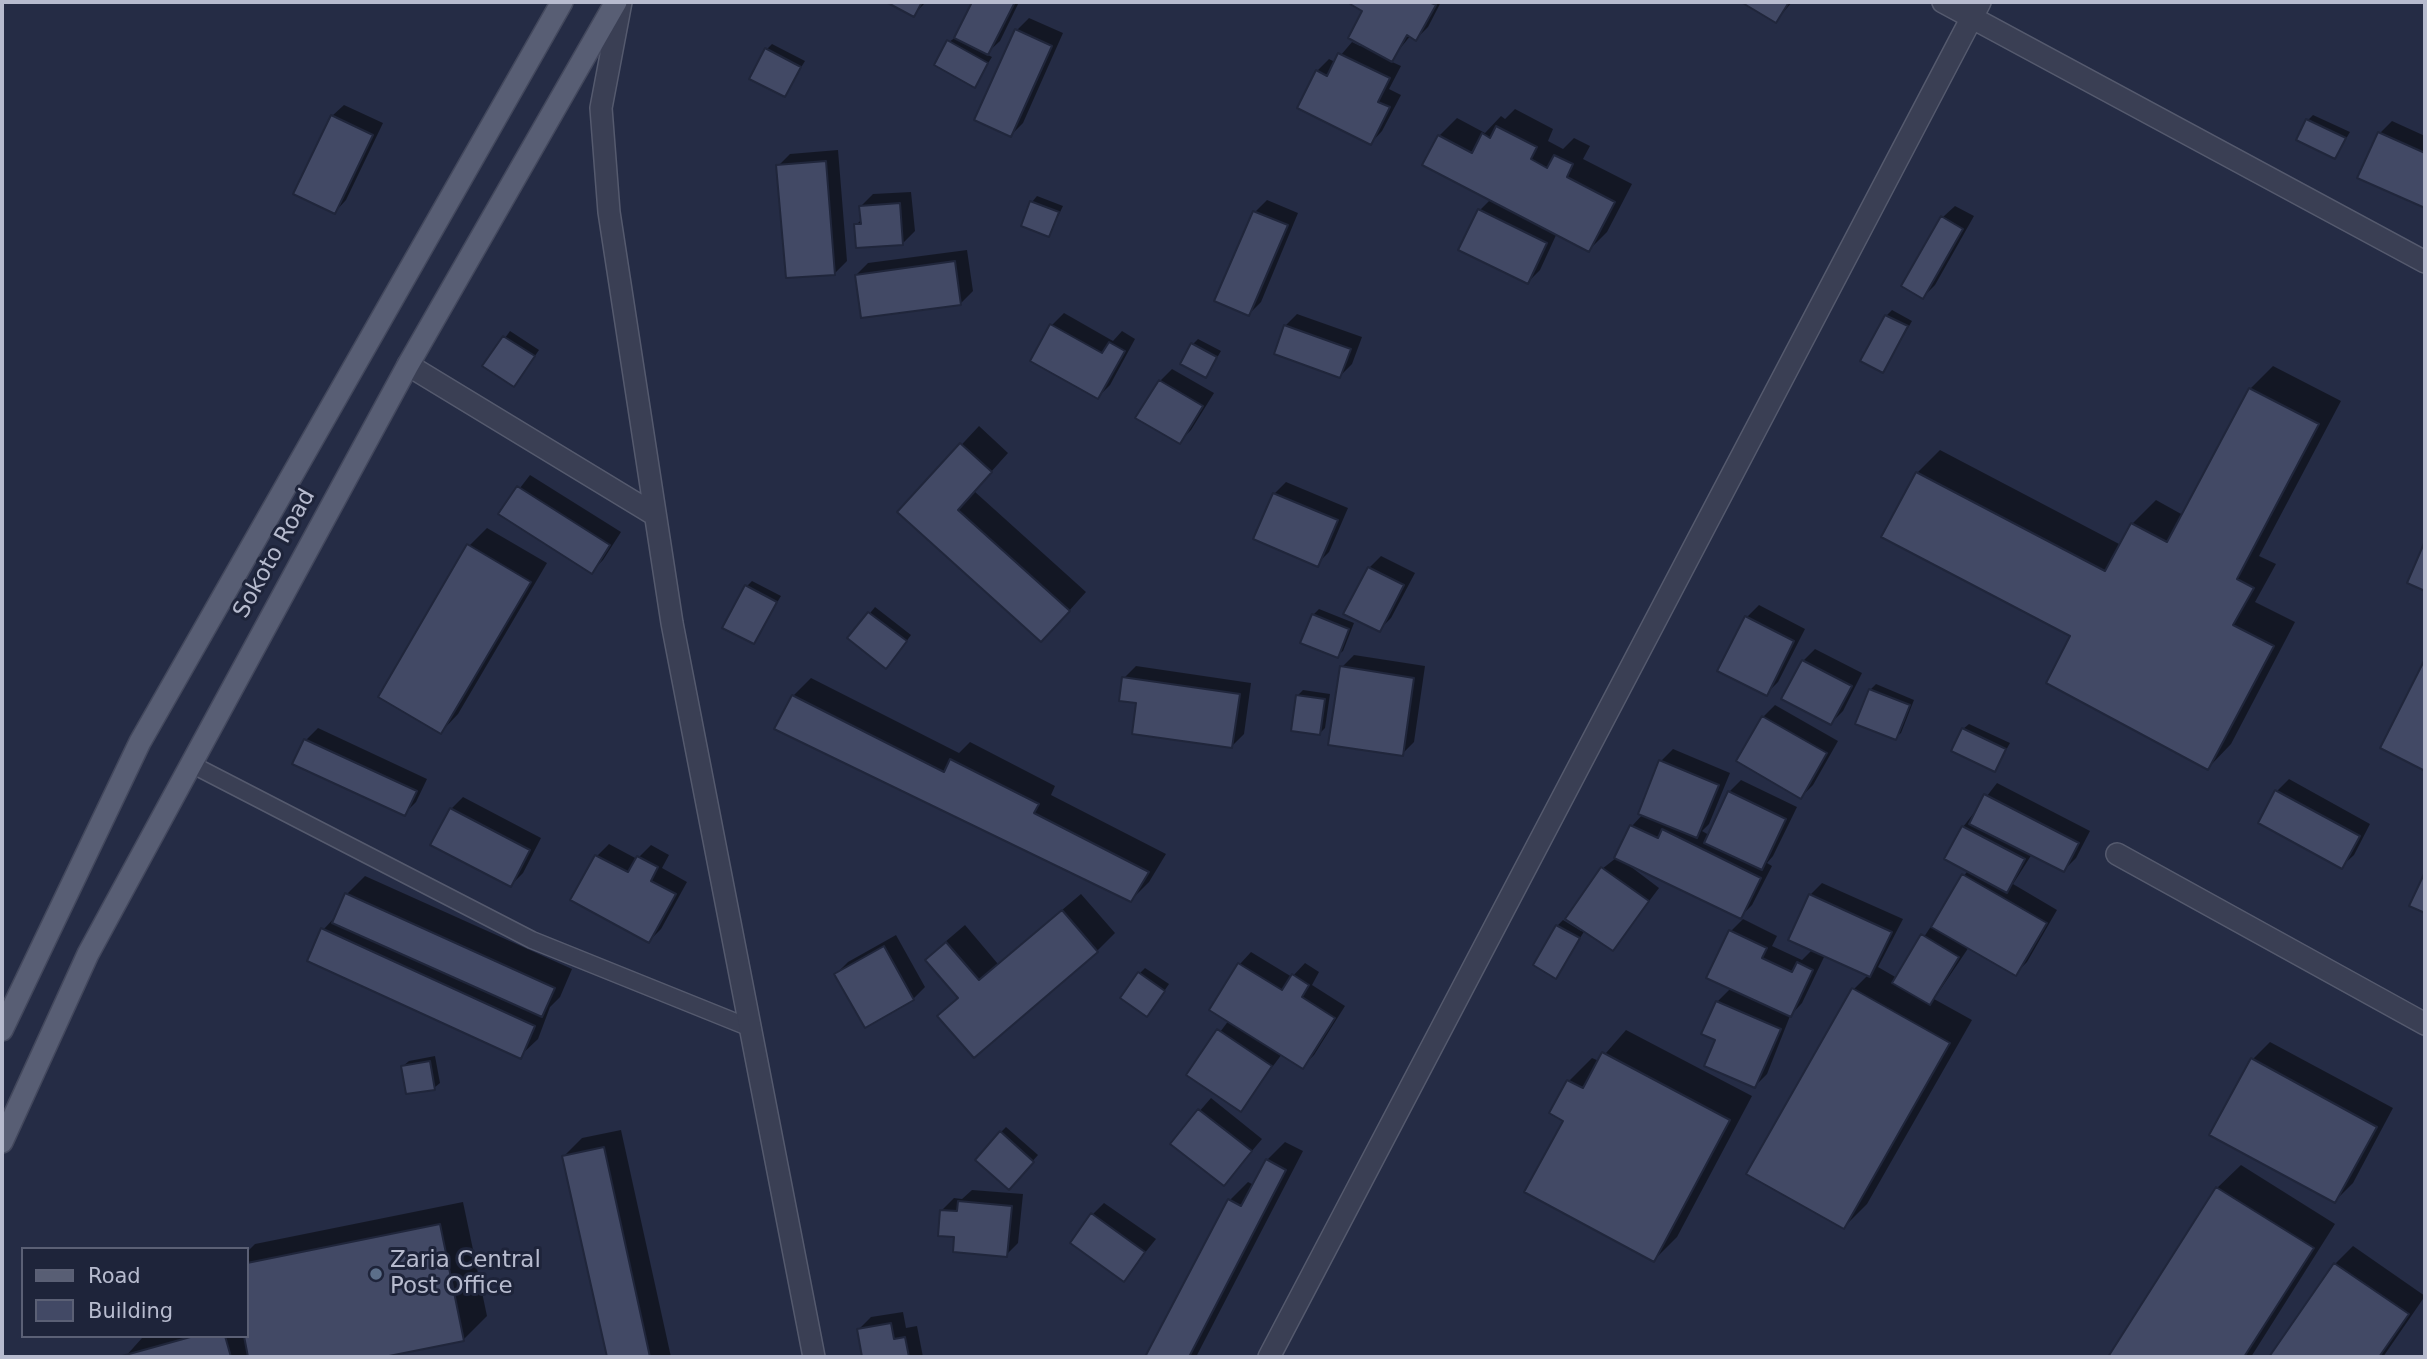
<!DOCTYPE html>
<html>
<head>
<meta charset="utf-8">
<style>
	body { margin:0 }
	#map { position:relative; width:2427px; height:1359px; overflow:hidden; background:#252c45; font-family:"DejaVu Sans",sans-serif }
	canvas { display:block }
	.frame { position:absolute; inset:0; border:4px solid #b7bbce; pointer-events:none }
	.legend { position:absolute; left:21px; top:1247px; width:228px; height:91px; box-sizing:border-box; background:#1e243a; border:2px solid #5b6075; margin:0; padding:9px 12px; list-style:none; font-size:21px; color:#b7bbce }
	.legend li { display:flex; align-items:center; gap:14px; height:35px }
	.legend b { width:35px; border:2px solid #5b6075 }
</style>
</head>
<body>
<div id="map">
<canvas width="2427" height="1359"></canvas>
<div class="frame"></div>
<ul class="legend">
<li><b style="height:9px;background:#585e74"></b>Road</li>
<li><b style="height:19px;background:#424965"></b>Building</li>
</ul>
</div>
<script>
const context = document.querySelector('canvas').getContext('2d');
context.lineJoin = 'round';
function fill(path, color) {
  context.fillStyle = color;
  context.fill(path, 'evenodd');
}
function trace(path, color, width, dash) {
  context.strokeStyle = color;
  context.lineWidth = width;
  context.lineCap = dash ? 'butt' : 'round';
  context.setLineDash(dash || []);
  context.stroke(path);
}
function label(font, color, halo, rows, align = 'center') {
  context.font = font + ' "DejaVu Sans",sans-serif';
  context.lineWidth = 6;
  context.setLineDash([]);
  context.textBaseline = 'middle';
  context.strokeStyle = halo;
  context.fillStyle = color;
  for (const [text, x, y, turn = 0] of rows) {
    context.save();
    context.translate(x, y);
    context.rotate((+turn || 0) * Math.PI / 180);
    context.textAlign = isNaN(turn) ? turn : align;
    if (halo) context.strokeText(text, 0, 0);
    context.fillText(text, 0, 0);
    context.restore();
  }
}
const shadow = new Path2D(`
	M 890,2 L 926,2 L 914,14 Z
	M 974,2 L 1019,2 L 1000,41 L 986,54 L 992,57 L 974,85 L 949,42 L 956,37 Z
	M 1353,2 L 1441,2 L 1428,27 L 1416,39 L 1411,35 L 1390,61 L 1401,66 L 1389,89 L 1401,95 L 1382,131 L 1371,143 L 1317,71 L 1329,59 L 1335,62 L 1352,42 L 1360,46 L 1361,43 L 1364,10 Z
	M 1744,2 L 1792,2 L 1776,21 Z
	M 1029,18 L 1063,33 L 1023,123 L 1011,135 L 977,119 L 1017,30 Z
	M 772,44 L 805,61 L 784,95 L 767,49 Z
	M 344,105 L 383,123 L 346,200 L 335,212 L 332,116 Z
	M 1515,109 L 1553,129 L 1548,141 L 1563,149 L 1574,138 L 1590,146 L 1583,159 L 1632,184 L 1607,232 L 1589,250 L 1557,233 L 1540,270 L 1528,282 L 1480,210 L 1491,199 L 1439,136 L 1457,118 L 1485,133 L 1501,116 L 1505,119 Z
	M 2313,115 L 2350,132 L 2335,157 L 2308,120 Z
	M 2392,121 L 2425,136 L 2425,206 L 2360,177 L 2380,133 Z
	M 838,150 L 847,261 L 835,273 L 778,166 L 790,154 Z
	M 911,192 L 915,231 L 903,243 L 856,225 L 862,219 L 861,206 L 873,194 Z
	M 1037,196 L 1063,206 L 1049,235 L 1023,225 L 1032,202 Z
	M 1267,200 L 1298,213 L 1261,302 L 1249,314 L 1255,212 Z
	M 1955,206 L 1974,216 L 1935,285 L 1923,297 L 1943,217 Z
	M 967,250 L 973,291 L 961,303 L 856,275 L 868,263 Z
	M 1892,310 L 1912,321 L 1883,371 L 1886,316 Z
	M 1064,313 L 1113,341 L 1122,331 L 1135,339 L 1110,385 L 1098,397 L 1052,325 Z
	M 1297,314 L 1362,337 L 1352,364 L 1340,376 L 1285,326 Z
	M 510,331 L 539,350 L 519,379 L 485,366 Z
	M 1198,339 L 1221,351 L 1206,376 L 1193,344 Z
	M 2273,366 L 2341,401 L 2259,556 L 2276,564 L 2255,602 L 2295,622 L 2231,744 L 2208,768 L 2073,635 L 1917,473 L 1940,450 L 2121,545 L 2132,524 L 2156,500 L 2183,515 L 2250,389 Z
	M 1172,369 L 1214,393 L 1191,430 L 1179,442 L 1160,381 Z
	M 979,426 L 1008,453 L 974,491 L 1086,592 L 1059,622 L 899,512 Z
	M 530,475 L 621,532 L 603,560 L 591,572 L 500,514 Z
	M 1286,482 L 1348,508 L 1329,552 L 1317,564 L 1274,494 Z
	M 487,528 L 547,563 L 458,714 L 441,732 L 469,546 Z
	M 1381,556 L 1415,573 L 1391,618 L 1379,630 L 1369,568 Z
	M 752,581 L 781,596 L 753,642 L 747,586 Z
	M 1759,605 L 1805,629 L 1778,682 L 1766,694 L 1747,617 Z
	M 875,607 L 911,635 L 892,661 L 850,638 Z
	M 1319,609 L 1354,623 L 1343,651 L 1337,656 L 1313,615 Z
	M 1815,649 L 1862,673 L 1843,711 L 1831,723 L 1803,661 Z
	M 1354,655 L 1425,666 L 1414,742 L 1402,754 L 1342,667 Z
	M 2425,663 L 2425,769 L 2382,747 Z
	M 1136,666 L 1251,683 L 1244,734 L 1232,746 L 1138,702 L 1124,678 Z
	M 811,678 L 959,753 L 970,742 L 1055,786 L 1051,795 L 1166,854 L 1149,882 L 1131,900 L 793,696 Z
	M 1876,684 L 1914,700 L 1901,733 L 1895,738 L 1870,690 Z
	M 1303,690 L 1330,694 L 1325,728 L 1320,733 L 1297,696 Z
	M 1775,705 L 1838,741 L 1813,785 L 1801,797 L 1763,717 Z
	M 1969,724 L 2010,743 L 1995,770 L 1963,729 Z
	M 318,728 L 427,779 L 416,802 L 404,814 L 295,763 L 306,740 Z
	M 1673,749 L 1730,773 L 1709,824 L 1702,831 L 1709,835 L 1729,792 L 1741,780 L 1797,807 L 1773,856 L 1767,863 L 1772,866 L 1752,905 L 1740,917 L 1622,860 L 1659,888 L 1613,949 L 1585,930 L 1556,977 L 1557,926 L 1563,920 L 1581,931 L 1602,869 L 1616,858 L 1632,826 L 1643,814 L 1661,761 Z
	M 2289,779 L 2370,824 L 2354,855 L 2342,866 L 2277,791 Z
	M 1997,783 L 2090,831 L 2076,858 L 2064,870 L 2032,854 L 2013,884 L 2057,910 L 2027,962 L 2015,974 L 1969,947 L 1934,999 L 1972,1020 L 1867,1204 L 1844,1227 L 1853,990 L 1868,975 L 1825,955 L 1802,1003 L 1790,1016 L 1767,1074 L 1755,1086 L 1718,1039 L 1717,1002 L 1731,988 L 1731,931 L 1743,919 L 1777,936 L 1772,946 L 1802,960 L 1813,949 L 1810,895 L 1822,883 L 1903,919 L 1878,967 L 1897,978 L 1968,870 L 1963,827 Z
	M 463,797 L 541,838 L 523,873 L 511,885 L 451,809 Z
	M 609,844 L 637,859 L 651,845 L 669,855 L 662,868 L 687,882 L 661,929 L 649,941 L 573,900 L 597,856 Z
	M 365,876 L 572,969 L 560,997 L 550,1007 L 538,1039 L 520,1056 L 323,930 L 337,915 L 347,894 Z
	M 1081,894 L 1115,933 L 1097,951 L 939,1016 L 959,996 L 928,960 L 945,942 L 965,925 L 998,964 Z
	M 896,935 L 925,987 L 913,999 L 836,974 L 848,962 Z
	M 1251,952 L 1292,977 L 1305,963 L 1319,972 L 1312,985 L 1345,1006 L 1314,1055 L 1302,1067 L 1282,1054 L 1241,1109 L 1189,1074 L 1229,1020 L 1240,964 Z
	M 1145,968 L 1169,984 L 1152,1009 L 1140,973 Z
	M 1626,1030 L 1752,1096 L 1677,1237 L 1654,1260 L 1565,1120 L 1569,1081 L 1592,1058 L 1599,1061 Z
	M 2270,1042 L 2393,1108 L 2353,1183 L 2335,1201 L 2252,1060 Z
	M 435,1056 L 440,1083 L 434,1088 L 403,1066 L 409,1061 Z
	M 1211,1098 L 1262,1139 L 1224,1184 L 1172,1143 Z
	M 1006,1127 L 1038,1155 L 1014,1182 L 1001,1132 Z
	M 621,1130 L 671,1357 L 609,1357 L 564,1156 L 582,1138 Z
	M 1285,1142 L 1303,1151 L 1196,1357 L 1147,1357 L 1230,1200 L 1248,1182 L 1254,1185 L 1267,1160 Z
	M 2241,1165 L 2335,1224 L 2251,1357 L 2110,1357 L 2217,1188 Z
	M 972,1190 L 1023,1194 L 1018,1243 L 1006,1255 L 956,1235 L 942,1210 L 954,1198 L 962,1199 Z
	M 463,1202 L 487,1316 L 464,1339 L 375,1357 L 125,1357 L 142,1338 L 150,1336 L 247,1336 L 247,1252 L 255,1244 Z
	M 1104,1203 L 1156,1239 L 1124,1279 L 1092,1215 Z
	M 2353,1246 L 2425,1296 L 2383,1357 L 2271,1357 L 2335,1264 Z
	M 903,1312 L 906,1328 L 917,1326 L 923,1357 L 864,1357 L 859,1329 L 871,1317 Z`);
const building = new Path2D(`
	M 886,2 L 922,2 L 914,17 Z
	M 972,2 L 1015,2 L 988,55 L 954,38 Z
	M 1351,2 L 1429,2 L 1436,5 L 1416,41 L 1407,35 L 1392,62 L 1348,38 L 1362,11 L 1350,4 Z
	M 1741,2 L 1789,2 L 1776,23 Z
	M 1015,29 L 1052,46 L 1011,137 L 974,120 Z
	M 947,40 L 988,63 L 975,88 L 934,65 Z
	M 765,48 L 801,67 L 785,97 L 749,79 Z
	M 1338,53 L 1390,78 L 1378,102 L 1390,107 L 1371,145 L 1297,108 L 1316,70 L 1327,76 Z
	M 331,115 L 373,135 L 335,214 L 293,194 Z
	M 2306,119 L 2346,138 L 2335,159 L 2296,140 Z
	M 1496,126 L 1537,147 L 1531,159 L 1547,168 L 1554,155 L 1573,164 L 1567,177 L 1615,202 L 1589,252 L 1422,165 L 1438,135 L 1472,153 L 1482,133 L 1490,138 Z
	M 2378,132 L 2425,153 L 2425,208 L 2357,178 Z
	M 826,161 L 835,275 L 786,278 L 776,165 Z
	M 1030,201 L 1059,212 L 1049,237 L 1021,226 Z
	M 900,203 L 903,245 L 856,248 L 854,224 L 861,224 L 859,206 Z
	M 1478,209 L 1547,243 L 1528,284 L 1458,250 Z
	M 1253,211 L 1288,225 L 1249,316 L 1214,301 Z
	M 1941,216 L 1963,229 L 1923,299 L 1901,286 Z
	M 955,261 L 961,305 L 861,318 L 855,275 Z
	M 1885,315 L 1908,326 L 1883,373 L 1860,361 Z
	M 1050,324 L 1102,353 L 1109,342 L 1125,351 L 1098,399 L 1030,361 Z
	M 1284,325 L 1351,349 L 1340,378 L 1274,354 Z
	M 503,336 L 535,356 L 514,387 L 482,366 Z
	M 1191,343 L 1217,357 L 1206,378 L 1180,364 Z
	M 1159,380 L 1203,406 L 1180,444 L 1135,418 Z
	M 2249,388 L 2319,424 L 2237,579 L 2254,588 L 2233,625 L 2274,646 L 2208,770 L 2046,683 L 2070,636 L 1881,537 L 1916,472 L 2105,571 L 2131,523 L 2167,542 Z
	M 960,443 L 992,472 L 958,510 L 1070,611 L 1041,642 L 897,512 Z
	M 517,486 L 610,545 L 592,574 L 498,514 Z
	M 1273,493 L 1338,520 L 1318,567 L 1253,539 Z
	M 2425,541 L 2425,591 L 2407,583 Z
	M 467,544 L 531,582 L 441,734 L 378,697 Z
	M 1368,567 L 1404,585 L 1380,632 L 1343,614 Z
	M 745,585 L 777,602 L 754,644 L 722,628 Z
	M 868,612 L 907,641 L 886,669 L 847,638 Z
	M 1312,614 L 1349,629 L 1338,658 L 1300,643 Z
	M 1745,616 L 1794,641 L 1767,696 L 1717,671 Z
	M 2425,659 L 2425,771 L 2380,748 Z
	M 1802,660 L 1852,686 L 1831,725 L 1781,699 Z
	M 1340,666 L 1414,678 L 1403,756 L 1328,745 Z
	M 1122,677 L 1240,694 L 1232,748 L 1132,734 L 1136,703 L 1119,701 Z
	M 1869,689 L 1910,705 L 1896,740 L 1855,724 Z
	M 792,695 L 944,772 L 950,759 L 1039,804 L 1034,813 L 1149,872 L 1131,902 L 774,729 Z
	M 1296,695 L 1325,699 L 1320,735 L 1291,731 Z
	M 1762,716 L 1827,753 L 1801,799 L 1736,761 Z
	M 1962,728 L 2006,749 L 1995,772 L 1951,751 Z
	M 304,739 L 417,791 L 405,816 L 292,764 Z
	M 1659,760 L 1719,785 L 1697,838 L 1638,814 Z
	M 2275,790 L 2360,836 L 2342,869 L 2258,823 Z
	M 1728,791 L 1786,819 L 1762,870 L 1704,843 Z
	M 1984,794 L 2079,843 L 2064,872 L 1969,824 Z
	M 450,808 L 530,850 L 511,887 L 430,845 Z
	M 1630,825 L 1658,838 L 1662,829 L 1761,878 L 1741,919 L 1614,858 Z
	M 1962,826 L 2025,859 L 2007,893 L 1944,859 Z
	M 595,855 L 628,872 L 637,856 L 658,867 L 651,881 L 676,894 L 649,943 L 570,900 Z
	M 1601,867 L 1649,901 L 1613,951 L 1565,919 Z
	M 2425,872 L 2425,913 L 2409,906 Z
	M 1962,874 L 2047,923 L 2016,976 L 1931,927 Z
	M 345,893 L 555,988 L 542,1017 L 332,923 Z
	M 1809,894 L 1892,932 L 1870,977 L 1788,940 Z
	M 1062,910 L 1098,952 L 974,1058 L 937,1016 L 958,998 L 925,960 L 946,942 L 979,980 Z
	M 1556,925 L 1580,938 L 1556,979 L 1533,965 Z
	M 321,928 L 535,1026 L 521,1059 L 307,961 Z
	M 1729,930 L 1767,948 L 1762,958 L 1792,972 L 1797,962 L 1813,970 L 1791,1017 L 1706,978 Z
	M 1921,934 L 1959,957 L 1930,1005 L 1892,983 Z
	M 884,946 L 914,1000 L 865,1028 L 834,974 Z
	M 1238,963 L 1282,990 L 1292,974 L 1309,985 L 1302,997 L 1335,1018 L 1303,1069 L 1209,1010 Z
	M 1138,972 L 1165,991 L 1147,1017 L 1120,998 Z
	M 1852,988 L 1950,1043 L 1844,1229 L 1746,1174 Z
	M 1716,1001 L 1781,1029 L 1755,1088 L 1704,1066 L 1715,1040 L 1701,1034 Z
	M 1217,1029 L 1272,1066 L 1241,1112 L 1186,1075 Z
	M 1602,1052 L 1730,1120 L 1654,1262 L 1524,1192 L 1563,1121 L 1549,1113 L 1567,1080 L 1583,1088 Z
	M 2251,1058 L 2377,1127 L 2335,1203 L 2209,1135 Z
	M 430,1061 L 435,1090 L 406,1094 L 401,1066 Z
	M 1198,1109 L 1252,1151 L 1224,1186 L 1170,1144 Z
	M 1000,1131 L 1034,1162 L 1009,1190 L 975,1160 Z
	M 604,1147 L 650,1357 L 607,1357 L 562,1156 Z
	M 1266,1159 L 1286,1170 L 1189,1357 L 1145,1357 L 1228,1199 L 1241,1206 Z
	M 2216,1187 L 2314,1248 L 2244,1357 L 2108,1357 Z
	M 958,1201 L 1012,1206 L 1007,1257 L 953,1252 L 954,1237 L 938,1236 L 940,1210 L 957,1211 Z
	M 1091,1213 L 1145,1252 L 1124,1282 L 1070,1243 Z
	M 440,1224 L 464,1341 L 384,1357 L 248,1357 L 244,1336 L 247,1336 L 247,1263 Z
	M 2334,1263 L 2409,1314 L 2379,1357 L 2269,1357 Z
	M 891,1323 L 894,1339 L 905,1337 L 909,1357 L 862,1357 L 857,1329 Z
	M 194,1336 L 225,1336 L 231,1357 L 122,1356 Z`);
const service = new Path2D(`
	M 191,764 L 532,940 L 748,1027`);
const minor = new Path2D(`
	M 621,2 L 601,108 L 609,212 L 672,623 L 814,1357
	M 1943,2 L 2425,262
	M 408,365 L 655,515
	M 2117,854 L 2425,1024
	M 1269,1357 L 1980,2`);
const primary = new Path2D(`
	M 2,1030 L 140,742 L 562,2
	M 2,1142 L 88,954 L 408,365 L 616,2`);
const markers = [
	[376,1274,7,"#5c6f8a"]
];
const streetNames = [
	["Sokoto Road",275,554,-61]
];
const poiNames = [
	["Zaria Central",390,1261],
	["Post Office",390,1287]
];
fill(shadow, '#0007');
fill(building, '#424965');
trace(building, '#20263b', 2);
trace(service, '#555a6e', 19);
trace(minor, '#555a6e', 24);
trace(primary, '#43485d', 24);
trace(service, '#3a3f54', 16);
trace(minor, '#3a3f54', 21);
trace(primary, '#585e74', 21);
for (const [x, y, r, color] of markers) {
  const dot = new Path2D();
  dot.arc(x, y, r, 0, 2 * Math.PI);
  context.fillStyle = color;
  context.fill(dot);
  trace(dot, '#1e243a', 2.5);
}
label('23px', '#b7bbce', '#1e243a', streetNames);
label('23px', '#b7bbce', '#1e243a', poiNames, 'left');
</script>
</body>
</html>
